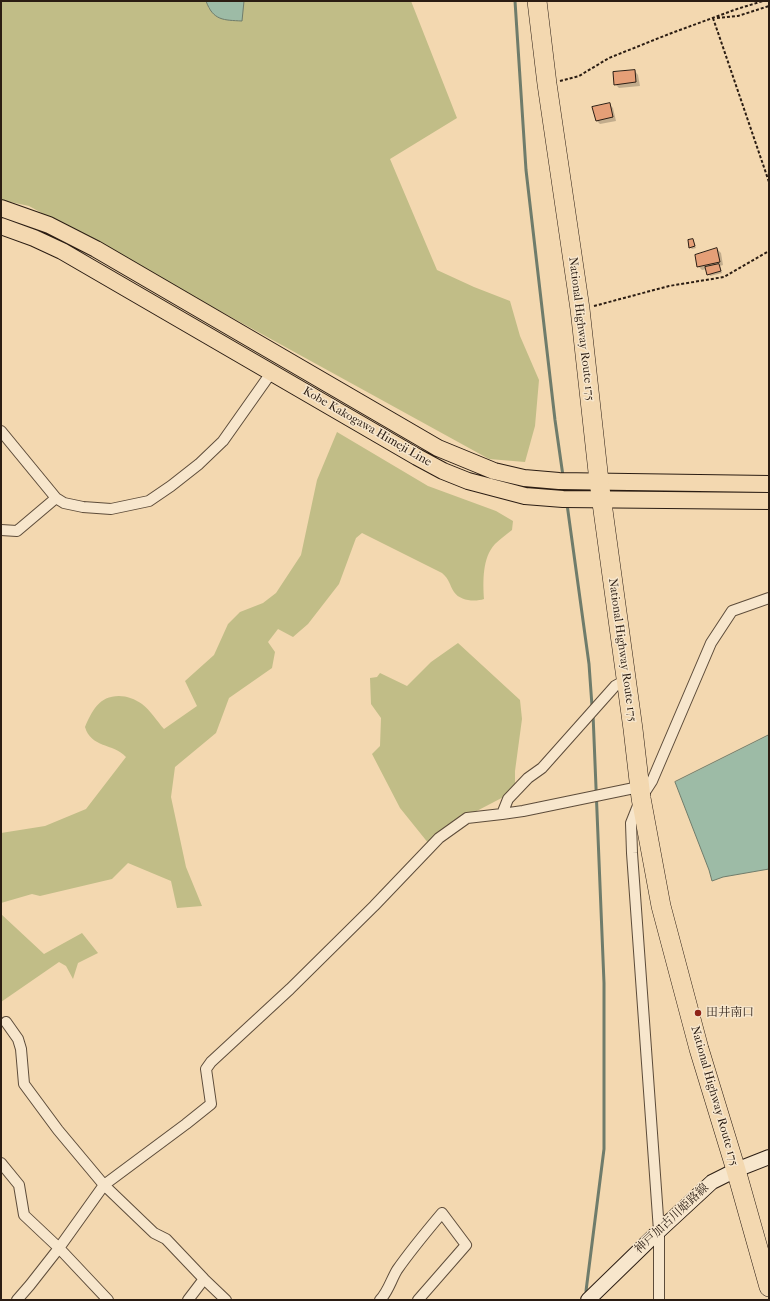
<!DOCTYPE html>
<html>
<head>
<meta charset="utf-8">
<style>
	body { margin:0 }
	#map { position:relative; width:770px; height:1301px; overflow:hidden; background:#f3d8b0; font-family:"IM FELL French Canon",serif }
	canvas { display:block }
	.frame { position:absolute; inset:0; border:2px solid #2b1d13; pointer-events:none }
</style>
</head>
<body>
<div id="map">
<canvas width="770" height="1301"></canvas>
<div class="frame"></div>
</div>
<script>
const context = document.querySelector('canvas').getContext('2d');
context.lineJoin = 'round';
function fill(path, color) {
  context.fillStyle = color;
  context.fill(path, 'evenodd');
}
function trace(path, color, width, dash) {
  context.strokeStyle = color;
  context.lineWidth = width;
  context.lineCap = dash ? 'butt' : 'round';
  context.setLineDash(dash || []);
  context.stroke(path);
}
function label(font, color, halo, rows, align = 'center') {
  context.font = font + ' "IM FELL French Canon","Noto Serif JP",serif';
  context.lineWidth = 3;
  context.setLineDash([]);
  context.textBaseline = 'middle';
  context.strokeStyle = halo;
  context.fillStyle = color;
  for (const [text, x, y, turn = 0] of rows) {
    context.save();
    context.translate(x, y);
    context.rotate((+turn || 0) * Math.PI / 180);
    context.textAlign = isNaN(turn) ? turn : align;
    if (halo) context.strokeText(text, 0, 0);
    context.fillText(text, 0, 0);
    context.restore();
  }
}
const green = new Path2D(`
	M 1,1 L 206,1 L 209,9 L 241,21 L 244,1 L 411,1 L 457,118 L 390,159 L 437,270 L 474,287 L 510,301 L 520,336 L 539,380 L 535,426 L 525,462 L 489,459 L 29,206 L 1,200 Z
	M 337,432 L 428,486 L 496,511 L 513,521 L 512,530 C 506,535 500,539 495,544 C 482,558 483,582 484,599 C 475,602 460,601 454,592 C 449,584 450,580 442,573 L 362,533 L 356,538 L 339,584 L 308,624 L 293,637 L 278,629 L 268,642 L 275,652 L 272,668 L 229,698 L 216,733 L 175,767 L 171,797 L 186,867 L 202,906 L 177,908 L 171,881 L 128,863 L 112,879 L 40,896 L 32,894 L 1,903 L 1,833 L 45,826 L 86,809 L 126,757 C 113,743 91,748 85,727 C 92,711 99,696 119,696 C 127,696 135,699 142,704 C 150,710 157,721 164,729 L 197,706 L 185,681 L 214,655 L 228,624 L 240,612 L 263,603 L 276,593 L 301,555 L 317,480 Z
	M 458,643 L 520,700 L 522,719 L 515,771 L 515,791 L 469,815 L 429,844 L 400,808 L 372,754 L 380,746 L 381,718 L 371,704 L 370,678 L 377,677 L 380,673 L 407,686 L 431,662 Z
	M 1,914 L 44,954 L 82,933 L 98,953 L 78,963 L 73,979 L 66,966 L 59,962 L 1,1002 Z`);
const water = new Path2D(`
	M 206,1 L 244,1 L 242,21 C 224,20 213,21 206,1 Z
	M 769,735 L 769,869 L 723,877 L 712,881 L 709,870 L 675,782 Z`);
const shadow = new Path2D(`
	M 635,71 L 638,75 L 640,86 L 619,88 L 615,84 Z
	M 609,104 L 613,108 L 616,121 L 600,124 L 597,121 Z
	M 693,240 L 696,248 L 692,249 L 690,247 Z
	M 717,249 L 721,253 L 723,265 L 720,266 L 722,273 L 710,276 L 707,269 L 702,270 L 698,266 Z`);
const stream = new Path2D(`
	M 515,1 L 526,170 L 555,420 L 563,476
	M 567,504 L 589,664 L 592,706
	M 586,1291 L 604,1149 L 604,983 L 593,714`);
const building = new Path2D(`
	M 635,70 L 636,82 L 614,85 L 613,72 Z
	M 610,103 L 613,117 L 596,121 L 592,107 Z
	M 693,239 L 695,246 L 689,248 L 688,240 Z
	M 717,248 L 720,262 L 697,267 L 695,255 Z
	M 719,264 L 721,271 L 707,275 L 705,267 Z`);
const path = new Path2D(`
	M 713,18 L 769,182
	M 717,18 L 738,16 L 769,6
	M 560,81 L 579,76 L 609,58 L 669,34 L 737,9 L 763,1
	M 594,306 L 669,286 L 724,277 L 769,251`);
const street = new Path2D(`
	M 1,431 L 56,498 L 64,503 L 83,507 L 111,509 L 149,501 L 171,486 L 199,464 L 223,441 L 271,373
	M 1,530 L 17,531 L 56,498
	M 502,814 L 523,811 L 639,787
	M 6,1022 L 18,1039 L 21,1049 L 24,1084 L 58,1130 L 104,1185 L 154,1233 L 166,1239 L 204,1279 L 226,1300
	M 1,1163 L 19,1185 L 24,1215 L 59,1248 L 108,1300
	M 17,1300 L 30,1285 L 59,1248 L 104,1185 L 186,1124 L 211,1104 L 206,1069 L 211,1062 L 290,989 L 374,906 L 439,838 L 467,818 L 502,814 L 508,799 L 528,778 L 542,768 L 615,686 L 626,680
	M 188,1300 L 204,1279
	M 380,1300 C 388,1292 391,1280 397,1270 C 411,1250 426,1232 442,1213 L 466,1245 L 418,1300
	M 659,1300 L 659,1231 L 632,853 L 631,823 L 641,798 L 652,781 L 711,643 L 732,611 L 769,598`);
const secondary = new Path2D(`
	M 588,1300 L 659,1231 L 712,1182 L 736,1170 L 769,1157`);
const primary = new Path2D(`
	M 1,208 L 49,225 L 96,249 L 438,448 L 494,471 L 524,478 L 559,481 L 769,484
	M 1,226 L 34,238 L 62,251 L 417,457 L 443,471 L 468,481 L 525,496 L 563,499 L 769,501`);
const highway = new Path2D(`
	M 537,1 L 547,84 L 580,309 L 599,481 L 633,729 L 641,798 L 661,906 L 699,1049 L 736,1170 L 769,1287`);
const markers = [
	[698,1013,4,"#8f2418"]
];
const streetNames = [
	["National Highway Route 175",581,329,83],
	["Kobe Kakogawa Himeji Line",367,427,30],
	["National Highway Route 175",622,650,82],
	["National Highway Route 175",714,1096,74],
	["神戸加古川姫路線",672,1219,-43]
];
const poiNames = [
	["田井南口",706,1013]
];
fill(green, '#c1bd87');
fill(water, '#9dbba6');
trace(water, '#6f7c6b', 1);
fill(shadow, '#0003');
trace(stream, '#6f7c6b', 3);
fill(building, '#e59f77');
trace(building, '#2b1d13', 1);
trace(street, '#5d4c3a', 12);
trace(secondary, '#2b1d13', 16);
trace(primary, '#2b1d13', 18);
trace(highway, '#2b1d13', 20);
trace(path, '#2b1d13', 2, [3, 2]);
trace(street, '#f7e6cc', 10);
trace(secondary, '#f7e6cc', 14);
trace(primary, '#f3d8b0', 16);
trace(highway, '#f3d8b0', 19);
for (const [x, y, r, color] of markers) {
  const dot = new Path2D();
  dot.arc(x, y, r, 0, 2 * Math.PI);
  context.fillStyle = color;
  context.fill(dot);
  trace(dot, '#f7e6cc', 1.5);
}
label('12px', '#2b1d13', '#f7e6cc', streetNames);
label('12px', '#2b1d13', '#f7e6cc', poiNames, 'left');
</script>
</body>
</html>
